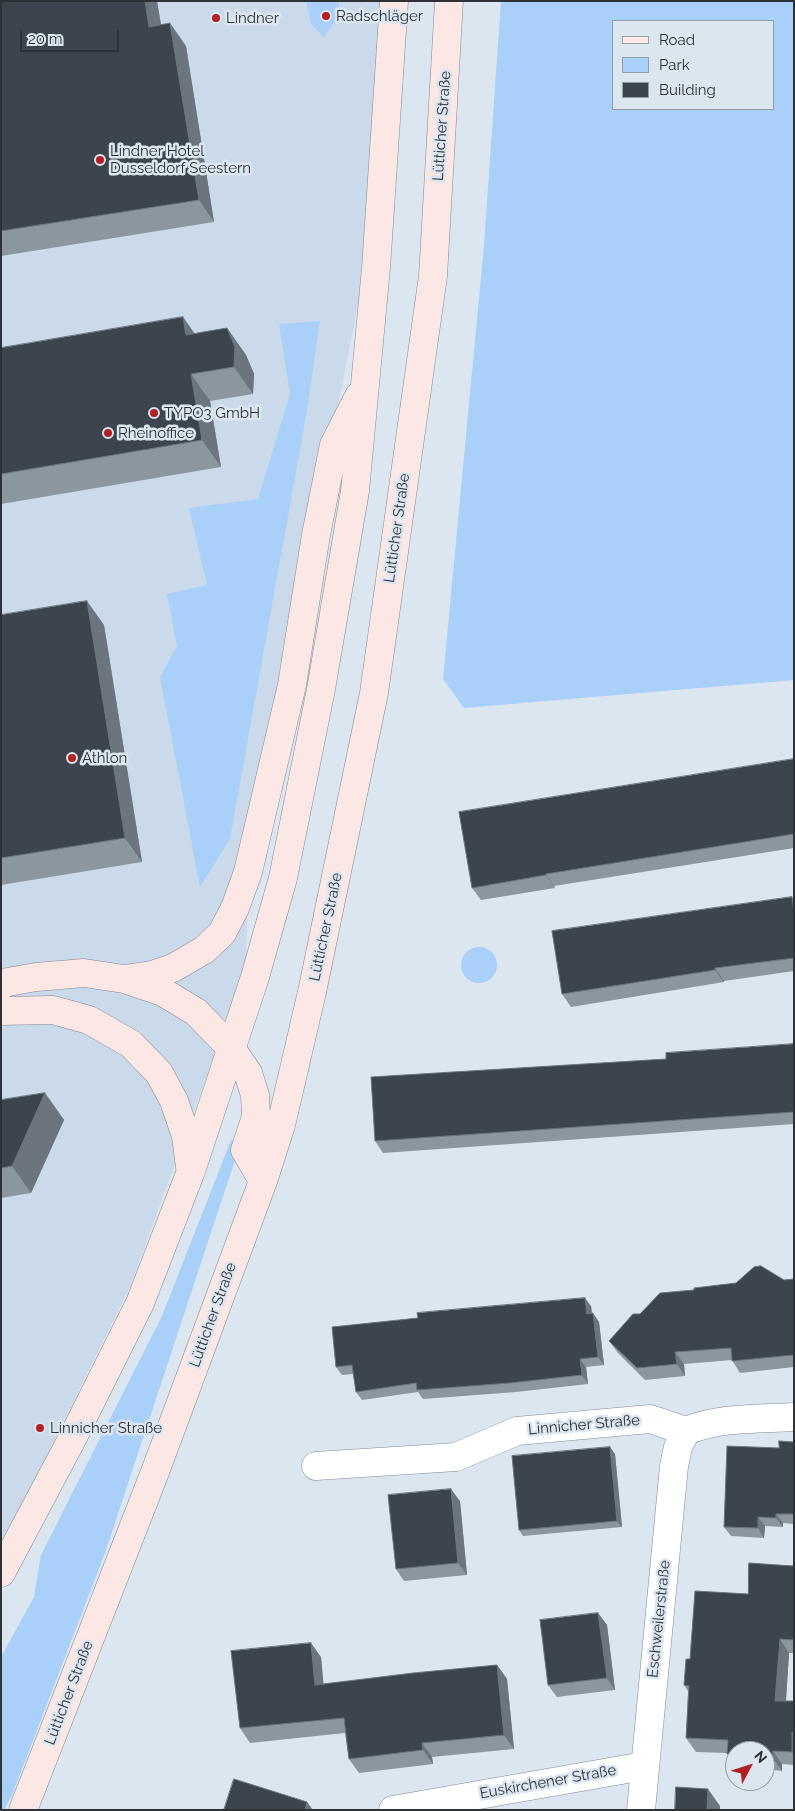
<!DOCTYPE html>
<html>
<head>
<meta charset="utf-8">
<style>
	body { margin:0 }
	#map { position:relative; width:795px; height:1811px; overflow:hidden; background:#dce6f1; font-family:Raleway,sans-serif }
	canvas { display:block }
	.frame { position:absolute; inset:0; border:2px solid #2e3236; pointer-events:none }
	.legend { position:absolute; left:612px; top:20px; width:162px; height:90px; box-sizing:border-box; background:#dce6f1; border:1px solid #969ea6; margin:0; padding:6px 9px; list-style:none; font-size:15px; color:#2e3236 }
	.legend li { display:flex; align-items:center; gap:10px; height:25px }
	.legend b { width:25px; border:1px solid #969ea6 }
	.north { position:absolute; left:725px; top:1741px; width:50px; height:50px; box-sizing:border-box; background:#dce6f1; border:1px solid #969ea6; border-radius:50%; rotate:50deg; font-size:14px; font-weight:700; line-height:20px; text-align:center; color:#2e3236 }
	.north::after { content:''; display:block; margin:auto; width:18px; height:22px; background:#b12022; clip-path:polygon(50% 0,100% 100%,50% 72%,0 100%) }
	.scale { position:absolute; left:20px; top:30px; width:99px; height:22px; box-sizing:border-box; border:2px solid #2e3236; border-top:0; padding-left:6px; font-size:15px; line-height:18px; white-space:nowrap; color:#2e3236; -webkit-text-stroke:4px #dce6f1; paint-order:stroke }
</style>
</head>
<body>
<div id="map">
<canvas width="795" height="1811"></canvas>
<div class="frame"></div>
<ul class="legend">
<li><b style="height:6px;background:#fbe7e4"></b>Road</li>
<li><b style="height:14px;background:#a9d0f8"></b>Park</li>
<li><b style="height:14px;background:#3c454d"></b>Building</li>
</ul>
<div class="north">N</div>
<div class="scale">20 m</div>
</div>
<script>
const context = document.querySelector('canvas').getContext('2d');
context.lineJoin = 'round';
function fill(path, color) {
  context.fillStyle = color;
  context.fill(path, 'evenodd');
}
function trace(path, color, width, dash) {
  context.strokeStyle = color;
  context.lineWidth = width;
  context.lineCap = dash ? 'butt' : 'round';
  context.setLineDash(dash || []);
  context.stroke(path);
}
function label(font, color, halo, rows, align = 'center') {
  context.font = font + ' Raleway,sans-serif';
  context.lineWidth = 5;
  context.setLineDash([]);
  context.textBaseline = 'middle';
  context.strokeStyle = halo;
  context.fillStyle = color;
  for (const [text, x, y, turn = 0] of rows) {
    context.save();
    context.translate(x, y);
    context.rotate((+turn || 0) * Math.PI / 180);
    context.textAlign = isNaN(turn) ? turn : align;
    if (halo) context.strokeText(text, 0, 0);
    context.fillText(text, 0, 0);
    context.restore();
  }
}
const built = new Path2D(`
	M 1,1 L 381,1 L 367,258 L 248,866 L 246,968 L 130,1287 L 1,1549 Z`);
const green = new Path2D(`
	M 306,1 L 339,1 L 339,16 L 324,37 L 311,24 Z
	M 501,1 L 794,1 L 794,680 L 464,708 L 443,679 L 484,245 ZM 774,21 L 774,109 L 614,109 L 614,21 Z
	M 320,321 L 306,416 L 230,839 L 200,887 L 160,677 L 177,646 L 167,594 L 207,585 L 189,508 L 258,499 L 290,394 L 279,324 Z
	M461 965a18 18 0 1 1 36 0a18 18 0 1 1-36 0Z
	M 231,1140 L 240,1145 L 105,1553 L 12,1795 L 4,1810 L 1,1810 L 1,1657 L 34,1597 L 41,1555 L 162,1316 Z`);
const minor = new Path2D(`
	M 316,1466 L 456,1457 L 517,1431 L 650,1419 L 686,1431 C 719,1417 758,1419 794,1417
	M 393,1810 L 644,1766
	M 641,1810 L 674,1466 L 678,1447 L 686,1431`);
const secondary = new Path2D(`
	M 124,979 L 152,975 L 173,968 L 204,950 L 222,933 L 235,908 L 248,872 L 292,685 L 316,535 L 334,445 L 359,396
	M 1,985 L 8,982 L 36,977 L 84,973 L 124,979 L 163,992 L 196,1012 L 231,1048 L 248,1073 L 255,1095 L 256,1117 L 245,1150 L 263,1181
	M 1,1011 L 53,1010 L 89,1020 L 131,1044 L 159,1073 L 174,1101 L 186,1136 L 190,1167
	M 1,1573 L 72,1439 L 140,1303 L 191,1171 L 255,977 L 283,878 L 321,689 L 355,491 L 376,268 L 394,1
	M 23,1810 L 155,1472 L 263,1181 L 281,1125 L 312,992 L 374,693 L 433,276 L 449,1`);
const wall = new Path2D(`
	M 1,1 L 157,1 L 161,25 L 186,46 L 214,222 L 1,256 Z
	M 227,328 L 246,355 L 254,374 L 253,394 L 210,401 L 221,467 L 1,504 L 1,348 L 194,334 Z
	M 1,615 L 104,625 L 142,862 L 1,885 Z
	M 794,759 L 794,848 L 554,886 L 555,888 L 481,900 L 472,888 Z
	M 794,900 L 794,971 L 724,981 L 724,982 L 571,1007 L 562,994 Z
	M 794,1044 L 794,1124 L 383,1153 L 375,1141 L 666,1059 Z
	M 45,1093 L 64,1120 L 31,1193 L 1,1198 L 1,1100 Z
	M 794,1279 L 794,1367 L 740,1373 L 732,1360 L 684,1364 L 685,1376 L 645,1380 L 618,1353 L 609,1341 L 640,1314 L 694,1290 Z
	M 591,1306 L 592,1313 L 599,1322 L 604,1365 L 586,1367 L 588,1384 L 516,1392 L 423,1399 L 418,1392 L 362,1400 L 356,1392 L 353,1374 L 342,1375 L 336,1367 Z
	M 794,1442 L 794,1524 L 783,1523 L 783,1527 L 765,1526 L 764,1538 L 731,1536 L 724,1527 L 779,1448 Z
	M 615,1454 L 622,1527 L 523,1536 L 519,1530 Z
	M 460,1501 L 467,1575 L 404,1581 L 396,1569 Z
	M 794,1566 L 794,1653 L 789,1653 L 786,1701 L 794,1701 L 794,1765 L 782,1764 L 782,1771 L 765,1769 L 765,1751 L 735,1751 L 735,1766 L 727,1753 L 696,1752 L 686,1738 L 688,1691 L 684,1685 L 690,1659 L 748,1594 Z
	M 598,1613 L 607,1625 L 615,1690 L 557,1697 L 548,1685 Z
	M 321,1657 L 323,1684 L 497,1665 L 507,1679 L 514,1749 L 432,1757 L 433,1764 L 359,1773 L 349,1759 L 345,1733 L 250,1743 L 240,1728 Z`);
const shadedWall = new Path2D(`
	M 145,1 L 157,1 L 165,49 L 149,27 Z
	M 170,23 L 186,46 L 214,222 L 199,200 Z
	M 183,317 L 202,344 L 186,335 Z
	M 227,328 L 246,355 L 254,374 L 253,394 L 234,367 Z
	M 191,374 L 210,401 L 221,467 L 202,440 Z
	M 87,601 L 104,625 L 142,862 L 125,838 Z
	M 546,874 L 554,886 L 555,888 L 546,875 Z
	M 792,897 L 794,900 L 794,913 Z
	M 715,968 L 724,981 L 724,982 L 715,970 Z
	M 45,1093 L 64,1120 L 31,1193 L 12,1166 Z
	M 585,1298 L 591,1306 L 593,1322 L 587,1314 Z
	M 593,1313 L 599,1322 L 604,1365 L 598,1357 Z
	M 675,1352 L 684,1364 L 685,1376 L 677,1364 Z
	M 580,1359 L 586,1367 L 588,1384 L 582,1375 Z
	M 610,1447 L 615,1454 L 622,1527 L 617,1521 Z
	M 451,1489 L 460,1501 L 467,1575 L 458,1563 Z
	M 776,1514 L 783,1523 L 783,1527 L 776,1518 Z
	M 758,1517 L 765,1526 L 764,1538 L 758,1528 Z
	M 598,1613 L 607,1625 L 615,1690 L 607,1678 Z
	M 780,1639 L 789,1653 L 785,1714 L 775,1701 Z
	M 311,1643 L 321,1657 L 325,1699 L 315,1685 Z
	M 497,1665 L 507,1679 L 514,1749 L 504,1735 Z
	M 792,1732 L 794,1734 L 794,1755 L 792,1752 Z
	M 422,1743 L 432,1757 L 433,1764 L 423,1750 Z
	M 773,1751 L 782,1764 L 782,1771 L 772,1757 Z
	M 708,1789 L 720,1806 L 720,1810 L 707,1810 Z
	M 307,1802 L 313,1810 L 305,1810 Z`);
const building = new Path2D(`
	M 1,1 L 145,1 L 149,27 L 170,23 L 199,200 L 1,231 Z
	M 183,317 L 186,335 L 227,328 L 235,347 L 234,367 L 191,374 L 202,440 L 1,474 L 1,348 Z
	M 87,601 L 125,838 L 1,858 L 1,615 Z
	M 794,759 L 794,834 L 546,874 L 546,875 L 472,888 L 459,812 Z
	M 792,897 L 794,913 L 794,958 L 715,968 L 715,970 L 562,994 L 552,931 Z
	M 794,1044 L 794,1112 L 375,1141 L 371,1077 L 666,1059 L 666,1053 Z
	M 45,1093 L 12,1166 L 1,1168 L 1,1100 Z
	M 761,1266 L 784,1280 L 794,1279 L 794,1355 L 732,1361 L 731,1348 L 675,1352 L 677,1364 L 637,1368 L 609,1341 L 633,1314 L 640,1314 L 660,1293 L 694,1290 L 694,1288 L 736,1283 L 754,1267 Z
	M 585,1298 L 587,1314 L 593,1313 L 598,1357 L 580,1359 L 582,1375 L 510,1383 L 417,1390 L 416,1383 L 356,1392 L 352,1365 L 336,1367 L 332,1327 L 418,1318 L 417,1313 Z
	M 779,1441 L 794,1442 L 794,1514 L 776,1514 L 776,1518 L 758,1517 L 758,1528 L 724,1527 L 727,1446 L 779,1448 Z
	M 610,1447 L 617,1521 L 519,1530 L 512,1456 Z
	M 451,1489 L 458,1563 L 396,1569 L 388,1495 Z
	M 749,1563 L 794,1566 L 794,1634 L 793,1640 L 780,1639 L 775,1701 L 794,1701 L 794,1733 L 792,1732 L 792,1752 L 773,1751 L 772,1757 L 765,1756 L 765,1751 L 735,1751 L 735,1754 L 727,1754 L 728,1740 L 686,1738 L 689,1686 L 684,1685 L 686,1659 L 690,1659 L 695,1591 L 748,1594 Z
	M 598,1613 L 607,1678 L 548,1685 L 540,1620 Z
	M 311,1643 L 315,1685 L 413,1673 L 497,1665 L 504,1735 L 422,1743 L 423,1750 L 349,1759 L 344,1718 L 240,1728 L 231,1651 Z
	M 234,1779 L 307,1802 L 305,1810 L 224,1810 Z
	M 676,1787 L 708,1789 L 707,1810 L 675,1810 Z`);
const markers = [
	[326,16,5,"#b12022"],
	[216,18,5,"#b12022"],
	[100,160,5,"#b12022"],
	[154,413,5,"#b12022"],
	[108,433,5,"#b12022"],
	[72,758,5,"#b12022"],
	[40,1428,5,"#b12022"]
];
const poiNames = [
	["Radschläger",336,16],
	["Lindner",226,18],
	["Lindner Hotel",110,151],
	["Dusseldorf Seestern",110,168],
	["TYPO3 GmbH",164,413],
	["Rheinoffice",118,433],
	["Athlon",82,758],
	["Linnicher Straße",50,1428]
];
const streetNames = [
	["Lütticher Straße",442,126,-86],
	["Lütticher Straße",397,528,-82],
	["Lütticher Straße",326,927,-78],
	["Lütticher Straße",213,1315,-70],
	["Linnicher Straße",584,1425,-5],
	["Eschweilerstraße",659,1619,-84],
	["Lütticher Straße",69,1693,-69],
	["Euskirchener Straße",548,1782,-10]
];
fill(built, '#cadaea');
fill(green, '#a9d0f8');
trace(minor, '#808993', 29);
trace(secondary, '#808993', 29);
trace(minor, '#fff', 28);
trace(secondary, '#fbe7e4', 28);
fill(wall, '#8c969f');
fill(shadedWall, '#6c757e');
fill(building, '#3c454d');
trace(building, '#6c757e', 1);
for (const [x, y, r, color] of markers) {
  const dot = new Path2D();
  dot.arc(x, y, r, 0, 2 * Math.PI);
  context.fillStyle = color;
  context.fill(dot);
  trace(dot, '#dce6f1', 2);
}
label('15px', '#2e3236', '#dce6f1', poiNames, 'left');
label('15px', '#2e3236', '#dce6f1', streetNames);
</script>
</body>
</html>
